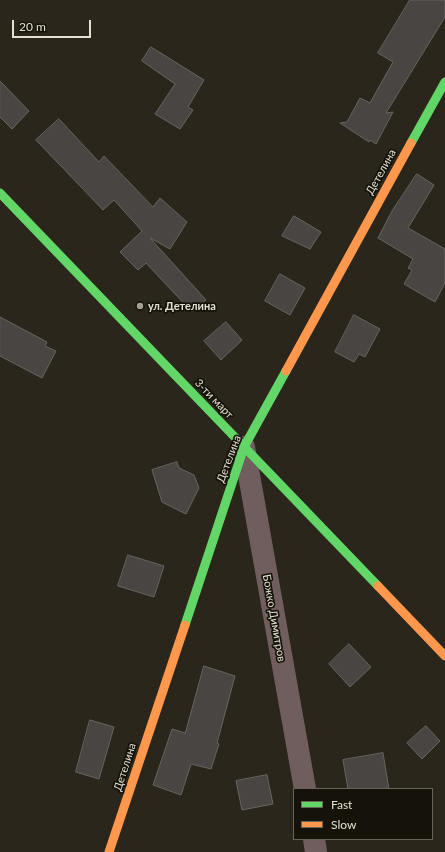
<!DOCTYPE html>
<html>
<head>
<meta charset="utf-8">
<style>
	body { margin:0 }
	#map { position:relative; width:445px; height:852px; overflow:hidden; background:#2a261b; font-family:Lato,sans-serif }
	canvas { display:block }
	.legend { position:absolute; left:293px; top:788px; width:140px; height:52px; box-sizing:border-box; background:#151209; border:1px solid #68645a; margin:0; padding:5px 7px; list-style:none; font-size:12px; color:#e4e0d3 }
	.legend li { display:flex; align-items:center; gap:8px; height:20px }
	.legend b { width:20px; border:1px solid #68645a }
	.scale { position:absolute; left:12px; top:20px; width:79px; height:18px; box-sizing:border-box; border:2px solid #e4e0d3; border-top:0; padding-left:5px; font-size:12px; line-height:14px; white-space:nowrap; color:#e4e0d3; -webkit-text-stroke:3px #151209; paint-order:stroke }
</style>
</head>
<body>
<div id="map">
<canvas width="445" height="852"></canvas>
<ul class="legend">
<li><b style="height:5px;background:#63d668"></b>Fast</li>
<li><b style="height:5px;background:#ff974d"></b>Slow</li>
</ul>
<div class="scale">20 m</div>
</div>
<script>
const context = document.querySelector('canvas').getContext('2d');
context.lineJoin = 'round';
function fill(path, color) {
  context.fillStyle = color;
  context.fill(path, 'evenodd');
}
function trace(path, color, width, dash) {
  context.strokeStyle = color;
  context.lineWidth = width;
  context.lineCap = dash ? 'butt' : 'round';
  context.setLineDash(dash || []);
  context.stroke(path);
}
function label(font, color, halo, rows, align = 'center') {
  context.font = font + ' Lato,sans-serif';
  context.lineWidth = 3.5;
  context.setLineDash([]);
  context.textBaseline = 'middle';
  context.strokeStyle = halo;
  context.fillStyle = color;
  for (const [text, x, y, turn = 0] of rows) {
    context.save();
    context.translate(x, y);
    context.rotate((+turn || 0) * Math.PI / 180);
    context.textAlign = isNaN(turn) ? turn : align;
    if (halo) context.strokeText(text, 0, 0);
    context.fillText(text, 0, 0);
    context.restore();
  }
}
const building = new Path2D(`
	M 410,0 L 445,0 L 445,17 L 386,113 L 393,112 L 376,144 L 370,140 L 369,142 L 340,123 L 347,122 L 360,98 L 370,103 L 393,62 L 378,53 Z
	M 151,47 L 204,80 L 188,107 L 193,110 L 180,129 L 155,114 L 175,84 L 142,61 Z
	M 0,81 L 29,111 L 12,129 L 0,117 Z
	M 59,119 L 99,162 L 104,156 L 153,207 L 160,198 L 187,222 L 170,249 L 150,238 L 206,300 L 192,312 L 146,263 L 138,270 L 120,252 L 142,231 L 114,200 L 103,210 L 36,140 Z
	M 417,174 L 434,185 L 408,228 L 445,249 L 445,283 L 435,302 L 404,284 L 412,270 L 408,268 L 413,259 L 378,238 L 392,211 Z
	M 294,216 L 321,232 L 310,249 L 282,236 Z
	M 280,274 L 305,288 L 290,315 L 265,301 Z
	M 354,315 L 380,329 L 365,357 L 359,354 L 354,362 L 335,352 Z
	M 0,317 L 47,342 L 45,346 L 56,351 L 42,378 L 0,356 Z
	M 226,322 L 242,340 L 221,360 L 204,341 Z
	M 177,462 L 179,468 L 194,475 L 199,488 L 186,514 L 162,502 L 152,470 Z
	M 128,555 L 164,566 L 154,597 L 118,586 Z
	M 349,644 L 371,667 L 350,687 L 329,664 Z
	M 204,666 L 235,676 L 217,743 L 219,744 L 211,769 L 191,764 L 181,795 L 153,785 L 172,729 L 185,733 Z
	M 90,720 L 114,727 L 99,779 L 76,772 Z
	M 426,726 L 440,741 L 422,759 L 407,743 Z
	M 383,753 L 389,789 L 348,789 L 343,760 Z
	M 267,775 L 273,804 L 242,810 L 236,781 Z`);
const street = new Path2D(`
	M 244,447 L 305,789
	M 314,839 L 316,852`);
const fast = new Path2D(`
	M 411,143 L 445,82
	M 0,193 L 378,586
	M 185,625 L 244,447 L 286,371`);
const slow = new Path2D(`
	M 286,371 L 411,143
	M 378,586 L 445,656
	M 109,852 L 185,625`);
const markers = [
	[140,306,4,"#a39f93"]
];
const streetNames = [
	["Детелина",381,172,-61],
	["3-ти март",214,399,46],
	["Детелина",229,459,-69],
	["Божко Димитров",274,618,80],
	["Детелина",125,767,-72]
];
const poiNames = [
	["ул. Детелина",148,306]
];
fill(building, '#494543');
trace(building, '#686462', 1);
trace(street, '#705e5e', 22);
trace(fast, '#63d668', 9);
trace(slow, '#ff974d', 9);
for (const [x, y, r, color] of markers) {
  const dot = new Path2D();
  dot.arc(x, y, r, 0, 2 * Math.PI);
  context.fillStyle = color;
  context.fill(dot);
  trace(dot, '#151209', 1.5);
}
label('11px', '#e4e0d3', '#151209', streetNames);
label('bold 11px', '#e4e0d3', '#151209', poiNames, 'left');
</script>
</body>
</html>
